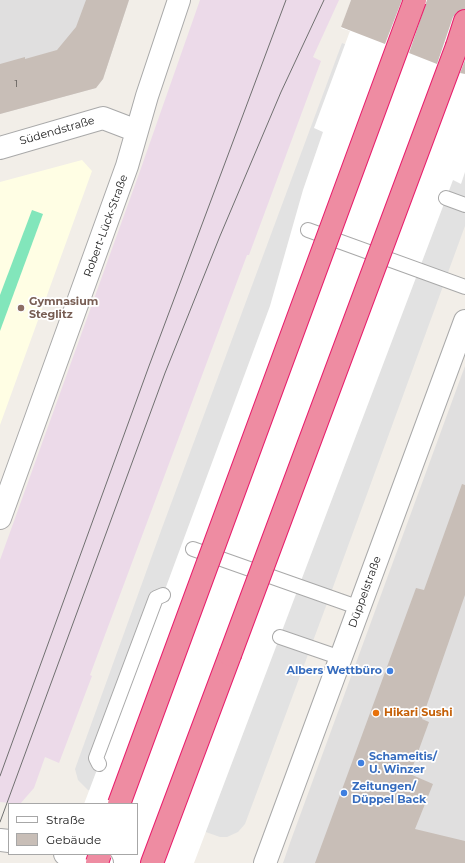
<!DOCTYPE html>
<html>
<head>
<meta charset="utf-8">
<style>
	body { margin:0 }
	#map { position:relative; width:465px; height:863px; overflow:hidden; background:#f2eee8; font-family:Montserrat,sans-serif }
	canvas { display:block }
	.legend { position:absolute; left:8px; top:803px; width:130px; height:52px; box-sizing:border-box; background:#fff; border:1px solid #a7a7a7; margin:0; padding:5px 7px; list-style:none; font-size:12px; color:#222 }
	.legend li { display:flex; align-items:center; gap:8px; height:20px }
	.legend b { width:20px; border:1px solid #a7a7a7 }
</style>
</head>
<body>
<div id="map">
<canvas width="465" height="863"></canvas>
<ul class="legend">
<li><b style="height:5px;background:#fff"></b>Straße</li>
<li><b style="height:11px;background:#c8beb7"></b>Gebäude</li>
</ul>
</div>
<script>
const context = document.querySelector('canvas').getContext('2d');
context.lineJoin = 'round';
function fill(path, color) {
  context.fillStyle = color;
  context.fill(path, 'evenodd');
}
function trace(path, color, width, dash) {
  context.strokeStyle = color;
  context.lineWidth = width;
  context.lineCap = dash ? 'butt' : 'round';
  context.setLineDash(dash || []);
  context.stroke(path);
}
function label(font, color, halo, rows, align = 'center') {
  context.font = font + ' Montserrat,sans-serif';
  context.lineWidth = 3.5;
  context.setLineDash([]);
  context.textBaseline = 'middle';
  context.strokeStyle = halo;
  context.fillStyle = color;
  for (const [text, x, y, turn = 0] of rows) {
    context.save();
    context.translate(x, y);
    context.rotate((+turn || 0) * Math.PI / 180);
    context.textAlign = isNaN(turn) ? turn : align;
    if (halo) context.strokeText(text, 0, 0);
    context.fillText(text, 0, 0);
    context.restore();
  }
}
const residential = new Path2D(`
	M 0,0 L 129,0 L 103,79 L 96,88 L 0,114 Z
	M 465,366 L 465,863 L 283,863 L 291,840 Z`);
const industrial = new Path2D(`
	M 200,0 L 339,0 L 313,57 L 321,61 L 249,255 L 247,255 L 90,675 L 92,676 L 59,763 L 45,757 L 34,788 L 20,804 L 0,802 L 0,560 L 140,171 Z`);
const education = new Path2D(`
	M 82,160 L 92,171 L 0,425 L 0,182 Z`);
const pitch = new Path2D(`
	M 32,210 L 43,214 L 0,331 L 0,295 Z`);
const parking = new Path2D(`
	M 342,43 L 465,90 L 465,226 L 329,598 L 245,824 L 238,832 L 227,837 L 220,837 L 137,808 L 137,804 L 126,804 L 88,790 L 78,780 L 75,769 L 162,528 Z`);
const pier = new Path2D(`
	M 351,0 L 465,0 L 465,172 L 461,184 L 453,180 L 194,863 L 61,863 L 65,854 L 137,854 L 137,804 L 84,804 L 163,595 L 270,306 L 303,190 L 323,132 L 314,128 L 350,31 L 341,28 Z`);
const building = new Path2D(`
	M 86,0 L 129,0 L 103,79 L 96,88 L 0,114 L 0,64 L 25,57 L 25,59 L 57,50 L 76,27 Z
	M 351,0 L 402,0 L 385,44 L 341,27 Z
	M 427,0 L 465,0 L 465,9 L 457,12 L 453,17 L 437,64 L 409,53 Z
	M 465,60 L 465,74 L 460,73 Z
	M 462,484 L 465,485 L 465,595 L 422,719 L 429,722 L 410,774 L 433,784 L 415,829 L 465,841 L 465,863 L 315,863 L 409,607 L 416,588 L 424,590 Z`);
const lane = new Path2D(`
	M 446,198 L 465,205
	M 308,230 L 465,287
	M 193,549 L 360,608
	M 280,637 L 341,658
	M 99,764 L 96,758 L 156,598 L 163,595`);
const street = new Path2D(`
	M 0,148 L 103,118 L 137,131
	M 0,518 L 127,166 L 147,96 L 179,0
	M 0,840 L 9,841
	M 65,854 L 102,863
	M 265,863 L 465,321`);
const highway = new Path2D(`
	M 457,46 L 465,21
	M 152,863 L 230,655`);
const tram = new Path2D(`
	M 0,776 L 149,366 L 286,0
	M 0,822 L 165,373 L 220,236 L 281,92 L 324,0`);
const highwayBridge = new Path2D(`
	M 230,655 L 457,46
	M 119,804 L 415,0
	M 97,863 L 100,854`);
const markers = [
	[21,308,4,"#8d6e63"],
	[390,671,4,"#3f7fe0"],
	[376,713,4,"#e8710a"],
	[361,763,4,"#3f7fe0"],
	[344,793,4,"#3f7fe0"]
];
const numberNames = [
	["1",16,84]
];
const streetNames = [
	["Südendstraße",57,131,-16],
	["Robert-Lück-Straße",106,226,-70],
	["Düppelstraße",365,592,-70]
];
const educationNames = [
	["Gymnasium",29,302],
	["Steglitz",29,315]
];
const shopNames = [
	["Albers Wettbüro",382,671,"right"],
	["Schameitis/",369,757],
	["U. Winzer",369,770],
	["Zeitungen/",352,787],
	["Düppel Back",352,800]
];
const foodNames = [
	["Hikari Sushi",384,713]
];
fill(residential, '#e0dfdf');
fill(industrial, '#ecdae9');
fill(education, '#fffee4');
fill(pitch, '#82e6bb');
fill(parking, '#e2e2e2');
fill(pier, '#fff');
fill(building, '#c8beb7');
trace(lane, '#a9a9a9', 16);
trace(street, '#a9a9a9', 24);
trace(highway, '#e81e6c', 24);
trace(lane, '#fff', 14);
trace(street, '#fff', 22);
trace(highway, '#ee8ca2', 22);
trace(tram, '#707070', 1);
trace(highwayBridge, '#e81e6c', 24, []);
trace(highwayBridge, '#ee8ca2', 22);
for (const [x, y, r, color] of markers) {
  const dot = new Path2D();
  dot.arc(x, y, r, 0, 2 * Math.PI);
  context.fillStyle = color;
  context.fill(dot);
  trace(dot, '#fff', 1.5);
}
label('9px', '#4c4947', null, numberNames);
label('11px', '#222', '#fff', streetNames);
label('bold 11px', '#785e54', '#fff', educationNames, 'left');
label('bold 11px', '#366cbe', '#fff', shopNames, 'left');
label('bold 11px', '#c56008', '#fff', foodNames, 'left');
</script>
</body>
</html>
